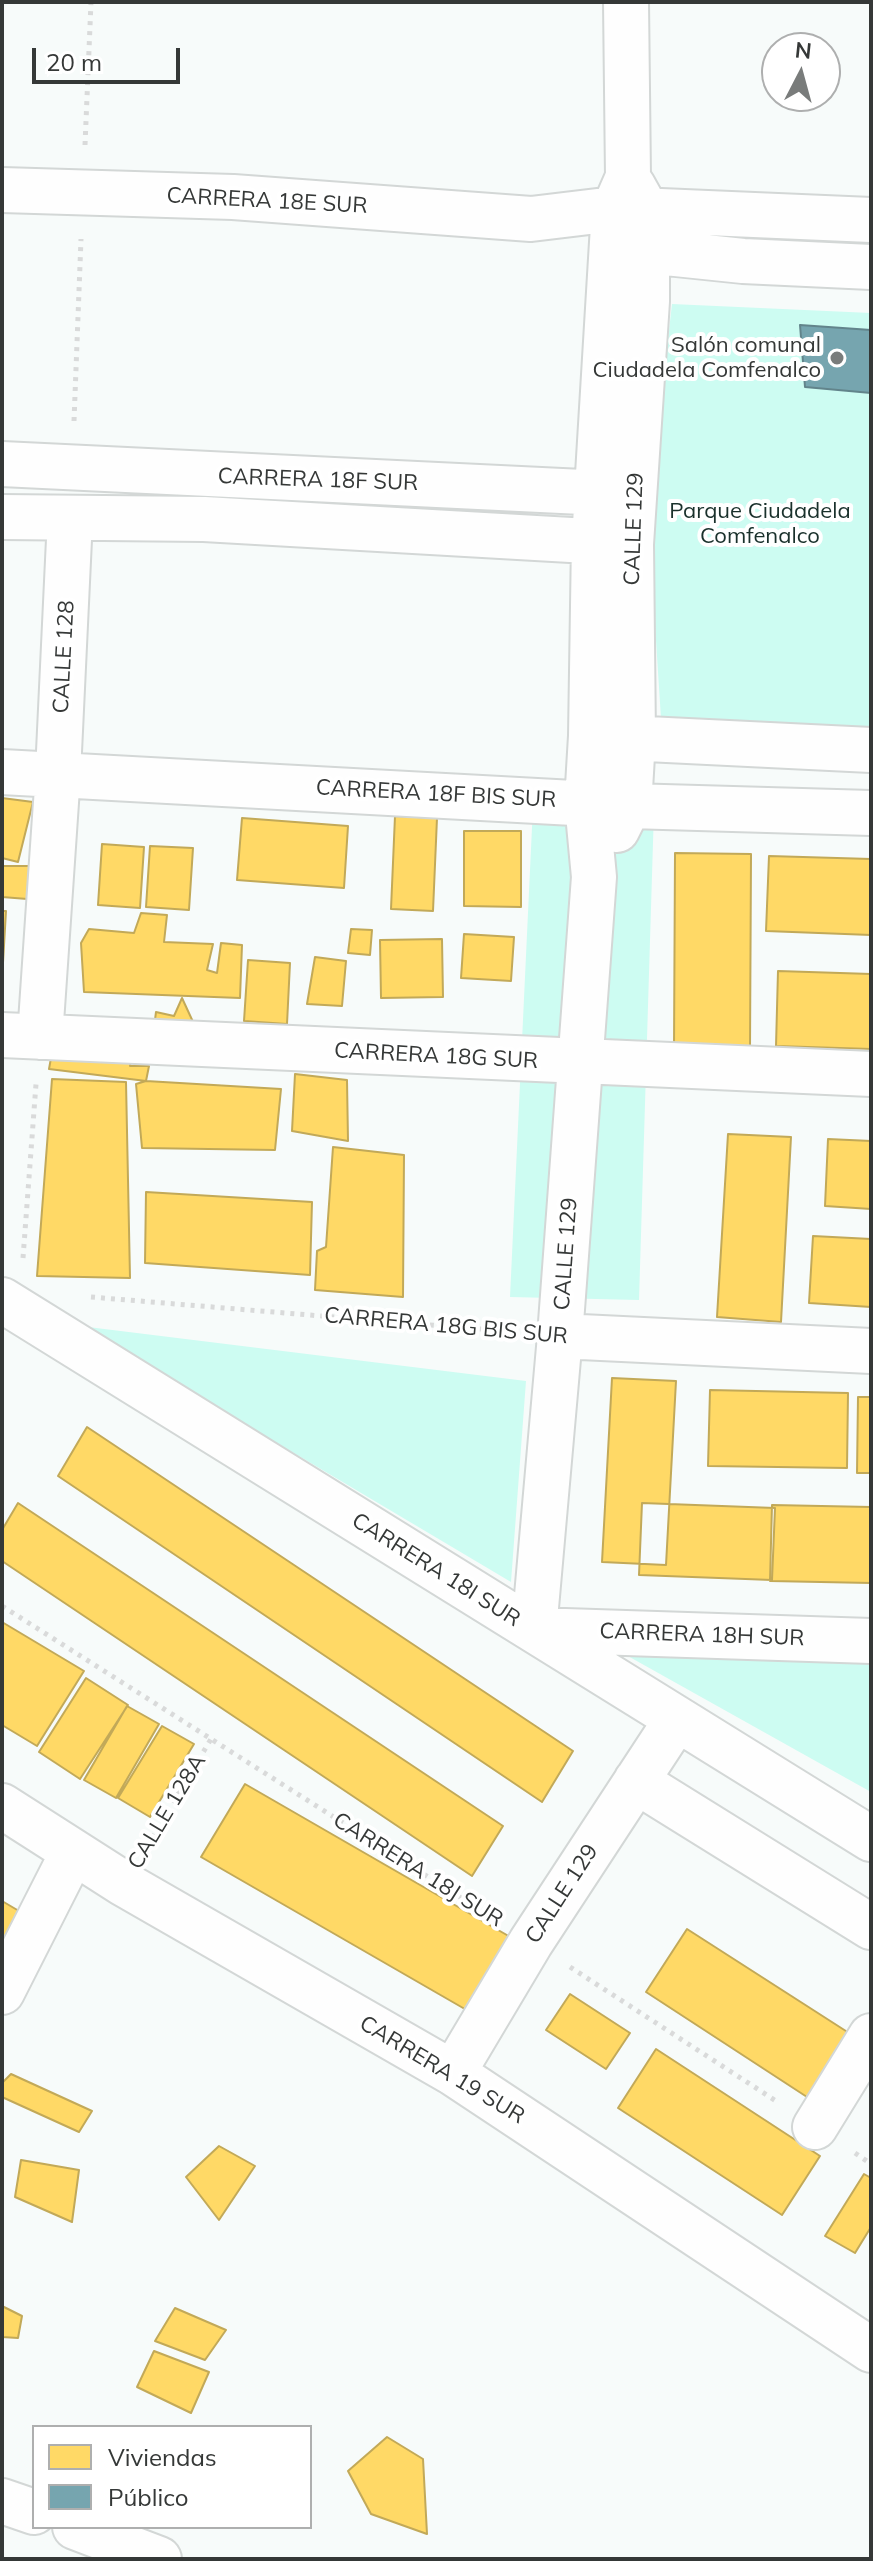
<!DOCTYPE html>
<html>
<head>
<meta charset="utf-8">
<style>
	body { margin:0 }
	#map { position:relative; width:873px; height:2561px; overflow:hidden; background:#f7fbfa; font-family:Mulish,sans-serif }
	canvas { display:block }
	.frame { position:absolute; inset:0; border:4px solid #353837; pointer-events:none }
	.legend { position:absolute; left:32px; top:2425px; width:280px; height:104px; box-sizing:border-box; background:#fff; border:2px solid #aeafaf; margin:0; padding:10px 14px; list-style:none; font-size:24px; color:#353837 }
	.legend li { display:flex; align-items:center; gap:16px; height:40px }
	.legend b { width:40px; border:2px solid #aeafaf }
	.north { position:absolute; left:761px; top:32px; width:80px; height:80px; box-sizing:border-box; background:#fff; border:2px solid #aeafaf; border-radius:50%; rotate:6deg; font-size:22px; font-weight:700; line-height:32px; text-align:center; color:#353837 }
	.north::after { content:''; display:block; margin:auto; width:28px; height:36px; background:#797c7b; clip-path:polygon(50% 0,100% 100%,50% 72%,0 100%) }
	.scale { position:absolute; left:32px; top:48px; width:148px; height:36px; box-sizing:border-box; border:4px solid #353837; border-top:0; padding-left:10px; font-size:24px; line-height:28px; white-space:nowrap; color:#353837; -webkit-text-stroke:6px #fff; paint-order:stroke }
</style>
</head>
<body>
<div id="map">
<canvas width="873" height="2561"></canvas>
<div class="frame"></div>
<ul class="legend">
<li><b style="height:22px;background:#ffd966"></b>Viviendas</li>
<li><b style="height:22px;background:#76a5af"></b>Público</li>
</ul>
<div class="north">N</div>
<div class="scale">20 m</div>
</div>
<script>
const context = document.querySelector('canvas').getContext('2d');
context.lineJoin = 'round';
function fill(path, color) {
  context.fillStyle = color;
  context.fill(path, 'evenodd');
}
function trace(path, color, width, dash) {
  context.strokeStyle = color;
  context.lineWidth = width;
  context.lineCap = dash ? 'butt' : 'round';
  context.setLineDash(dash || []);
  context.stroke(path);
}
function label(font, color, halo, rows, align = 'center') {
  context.font = font + ' Mulish,sans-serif';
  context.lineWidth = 8;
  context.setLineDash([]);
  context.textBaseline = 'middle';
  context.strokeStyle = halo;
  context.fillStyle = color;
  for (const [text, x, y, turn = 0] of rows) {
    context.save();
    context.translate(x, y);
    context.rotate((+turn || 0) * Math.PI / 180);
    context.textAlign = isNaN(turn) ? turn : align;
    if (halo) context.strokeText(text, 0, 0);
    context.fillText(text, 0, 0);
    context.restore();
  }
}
const green = new Path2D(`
	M 672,304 L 871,313 L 871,743 L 662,734 L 648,516 Z
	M 533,806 L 654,810 L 639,1300 L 510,1297 Z
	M 80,1326 L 526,1381 L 511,1582 Z
	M 601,1641 L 871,1646 L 871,1792 Z`);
const homes = new Path2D(`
	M 2,798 L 33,802 L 18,862 L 2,858 Z
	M 395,816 L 437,818 L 433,911 L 391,909 Z
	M 242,818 L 348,826 L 344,888 L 237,880 Z
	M 464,831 L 521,831 L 521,907 L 464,906 Z
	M 102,844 L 144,847 L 140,908 L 98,905 Z
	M 150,846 L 193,848 L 189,910 L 146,907 Z
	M 675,853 L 751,854 L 750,1049 L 674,1048 Z
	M 769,856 L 871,859 L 871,935 L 766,931 Z
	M 2,866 L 30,866 L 40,900 L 2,897 Z
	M 2,911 L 6,911 L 2,980 Z
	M 141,913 L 167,915 L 164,942 L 213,944 L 207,970 L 217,973 L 221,943 L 242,945 L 240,998 L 84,992 L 81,943 L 89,929 L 134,933 Z
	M 351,929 L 372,930 L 370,955 L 348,953 Z
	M 464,934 L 514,937 L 511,981 L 461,978 Z
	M 442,939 L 443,997 L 381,998 L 380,940 Z
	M 315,957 L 346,961 L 342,1006 L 307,1004 Z
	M 248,960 L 290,963 L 287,1024 L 244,1021 Z
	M 778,971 L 871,974 L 871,1049 L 776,1046 Z
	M 182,998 L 194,1024 L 153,1035 L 156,1012 L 174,1016 Z
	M 53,1047 L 133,1051 L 130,1066 L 149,1066 L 146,1081 L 49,1069 Z
	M 295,1074 L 347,1080 L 348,1141 L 292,1131 Z
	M 52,1079 L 126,1082 L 130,1278 L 37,1276 Z
	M 146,1081 L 281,1089 L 275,1150 L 142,1148 L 136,1084 Z
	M 728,1134 L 791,1137 L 781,1322 L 717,1317 Z
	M 828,1139 L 871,1141 L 871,1209 L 825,1206 Z
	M 333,1147 L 404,1155 L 403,1297 L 315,1290 L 317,1251 L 326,1247 Z
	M 146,1192 L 312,1202 L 310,1275 L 145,1263 Z
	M 813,1236 L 871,1239 L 871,1307 L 809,1303 Z
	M 612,1378 L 676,1381 L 666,1565 L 602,1562 Z
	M 710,1390 L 848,1393 L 847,1468 L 708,1466 Z
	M 858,1397 L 871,1397 L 871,1473 L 857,1473 Z
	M 87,1427 L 573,1751 L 542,1802 L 58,1476 Z
	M 18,1503 L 503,1826 L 472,1876 L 2,1561 L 2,1530 Z
	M 642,1503 L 775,1508 L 772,1580 L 639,1575 Z
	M 772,1505 L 871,1507 L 871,1583 L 770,1581 Z
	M 2,1622 L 84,1671 L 37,1746 L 2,1725 Z
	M 86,1678 L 128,1705 L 80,1779 L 39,1752 Z
	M 127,1706 L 159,1724 L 116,1798 L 84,1780 Z
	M 162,1726 L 194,1744 L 150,1817 L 118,1798 Z
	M 245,1784 L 512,1938 L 470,2012 L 201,1857 Z
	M 2,1901 L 19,1911 L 2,1947 Z
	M 687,1929 L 849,2033 L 807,2097 L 646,1992 Z
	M 570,1994 L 630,2033 L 606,2069 L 546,2030 Z
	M 656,2049 L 820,2156 L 782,2215 L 618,2108 Z
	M 11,2074 L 92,2111 L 79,2132 L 2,2097 L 2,2083 Z
	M 219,2146 L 255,2166 L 219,2220 L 186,2177 Z
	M 21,2160 L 79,2170 L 72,2222 L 15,2197 Z
	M 864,2174 L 871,2178 L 871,2227 L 855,2253 L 825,2236 Z
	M 2,2306 L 22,2316 L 18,2338 L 2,2337 Z
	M 175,2308 L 226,2330 L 205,2360 L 155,2341 Z
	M 154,2351 L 209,2372 L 191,2413 L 137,2387 Z
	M 387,2437 L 423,2459 L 427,2534 L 371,2514 L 348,2471 Z`);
const public = new Path2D(`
	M 800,325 L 871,330 L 871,393 L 805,387 Z`);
const path = new Path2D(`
	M 85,145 L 91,2
	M 74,421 L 81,239
	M 23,1258 L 36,1084
	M 91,1297 L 516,1332
	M 2,1606 L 491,1917
	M 147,1846 L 211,1739
	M 570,1967 L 776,2101
	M 855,2153 L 871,2164`);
const minor = new Path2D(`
	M 626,2 L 628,177 L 614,209 L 594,541 L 591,736 L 587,803 L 594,877 L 560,1336 L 534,1630 L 871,1641
	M 2,190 L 233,197 L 531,219 L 614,209 L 871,220
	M 618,248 L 743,261 L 871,267
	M 2,464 L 624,494
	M 2,517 L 204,519 L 623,543
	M 606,737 L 871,750
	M 2,772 L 629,806 L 871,813
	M 617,830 L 629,806 L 633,739 L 631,544 L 647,301 L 647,211 L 633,186
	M 2,1035 L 871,1074
	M 40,1037 L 58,773 L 70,518
	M 2,1300 L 871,1839
	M 560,1336 L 871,1351
	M 636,1781 L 871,1927
	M 2,1806 L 124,1884 L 453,2073 L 871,2350
	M 2,1992 L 73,1852
	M 453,2073 L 531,1942 L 677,1719
	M 815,2127 L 871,2036`);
const primary = new Path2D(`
	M 2,2501 L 34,2512
	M 75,2527 L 159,2559`);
const markers = [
	[837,358,8,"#797c7b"]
];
const streetNames = [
	["CARRERA 18E SUR",267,201,3],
	["CARRERA 18F SUR",318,480,2],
	["CALLE 129",634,529,-88],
	["CALLE 128",64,657,-87],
	["CARRERA 18F BIS SUR",436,794,3],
	["CARRERA 18G SUR",436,1056,3],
	["CALLE 129",566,1254,-86],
	["CARRERA 18G BIS SUR",446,1326,5],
	["CARRERA 18I SUR",436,1570,32],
	["CARRERA 18H SUR",702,1635,2],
	["CALLE 128A",167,1812,-59],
	["CARRERA 18J SUR",418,1870,32],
	["CALLE 129",562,1894,-57],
	["CARRERA 19 SUR",442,2070,31]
];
const poiNames = [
	["Salón comunal",821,345],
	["Ciudadela Comfenalco",821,370]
];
const parkNames = [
	["Parque Ciudadela",760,511],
	["Comfenalco",760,536]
];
fill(green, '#cdfcf2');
fill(homes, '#ffd966');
trace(homes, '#c2a958', 2);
fill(public, '#76a5af');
trace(public, '#62848b', 2);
trace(minor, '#d3d7d6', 48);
trace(primary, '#d3d7d6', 48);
trace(path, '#d9dada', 5, [4, 6]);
trace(minor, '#fefefe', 44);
trace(primary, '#fefefe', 44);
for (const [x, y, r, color] of markers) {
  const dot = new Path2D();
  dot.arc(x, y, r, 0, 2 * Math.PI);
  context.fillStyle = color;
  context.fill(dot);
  trace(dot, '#fff', 3);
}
label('22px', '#353837', '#fff', streetNames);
label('22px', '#353837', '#fff', poiNames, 'right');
label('22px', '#1a312c', '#fff', parkNames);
</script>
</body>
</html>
